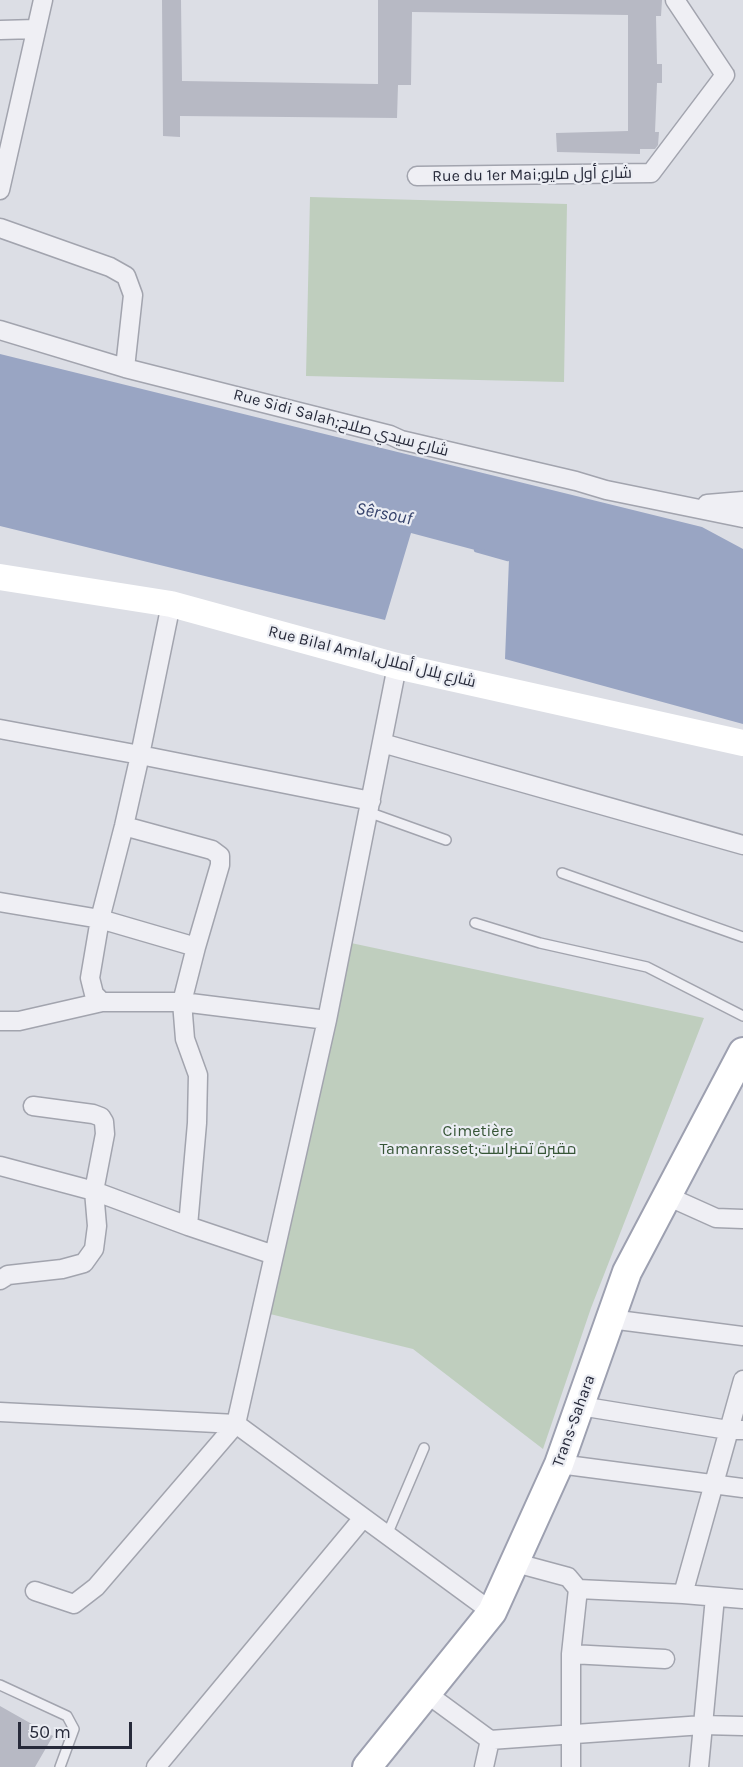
<!DOCTYPE html>
<html>
<head>
<meta charset="utf-8">
<style>
	body { margin:0 }
	#map { position:relative; width:743px; height:1767px; overflow:hidden; background:#dcdee5; font-family:Karla,sans-serif }
	canvas { display:block }
	.scale { position:absolute; left:18px; top:1722px; width:114px; height:27px; box-sizing:border-box; border:3px solid #272a3a; border-top:0; padding-left:8px; font-size:18px; line-height:21px; white-space:nowrap; color:#272a3a; -webkit-text-stroke:4px #ebedf3; paint-order:stroke }
</style>
</head>
<body>
<div id="map">
<canvas width="743" height="1767"></canvas>
<div class="scale">50 m</div>
</div>
<script>
const context = document.querySelector('canvas').getContext('2d');
context.lineJoin = 'round';
function fill(path, color) {
  context.fillStyle = color;
  context.fill(path, 'evenodd');
}
function trace(path, color, width, dash) {
  context.strokeStyle = color;
  context.lineWidth = width;
  context.lineCap = dash ? 'butt' : 'round';
  context.setLineDash(dash || []);
  context.stroke(path);
}
function label(font, color, halo, rows, align = 'center') {
  context.font = font + ' Karla,Cairo,sans-serif';
  context.lineWidth = 4.5;
  context.setLineDash([]);
  context.textBaseline = 'middle';
  context.strokeStyle = halo;
  context.fillStyle = color;
  for (const [text, x, y, turn = 0] of rows) {
    context.save();
    context.translate(x, y);
    context.rotate((+turn || 0) * Math.PI / 180);
    context.textAlign = isNaN(turn) ? turn : align;
    if (halo) context.strokeText(text, 0, 0);
    context.fillText(text, 0, 0);
    context.restore();
  }
}
const green = new Path2D(`
	M 310,197 L 567,204 L 564,382 L 306,376 Z
	M 351,943 L 704,1018 L 591,1308 L 543,1449 L 413,1349 L 270,1314 Z`);
const water = new Path2D(`
	M 0,354 L 702,527 L 743,549 L 743,724 L 505,659 L 509,559 L 411,533 L 385,620 L 0,526 Z`);
const stream = new Path2D(`
	M 476,550 L 508,559`);
const building = new Path2D(`
	M 162,0 L 181,0 L 182,81 L 378,84 L 378,0 L 662,0 L 661,16 L 656,16 L 657,64 L 662,64 L 662,83 L 657,83 L 655,132 L 659,132 L 658,145 L 655,149 L 640,149 L 640,154 L 557,152 L 556,133 L 628,131 L 628,15 L 412,12 L 411,85 L 398,85 L 397,118 L 180,116 L 180,137 L 163,136 Z
	M 0,1706 L 53,1736 L 35,1767 L 0,1767 Z`);
const lane = new Path2D(`
	M 368,812 L 446,840
	M 562,873 L 743,937
	M 475,923 L 540,943 L 647,967 L 743,1016
	M 387,1535 L 424,1448
	M 0,1685 L 67,1716 L 74,1729 L 60,1767`);
const street = new Path2D(`
	M 675,0 L 725,75
	M 0,30 L 36,29
	M 417,176 L 651,173 L 725,75
	M 0,190 L 43,0
	M 0,228 L 110,267 L 126,276 L 133,295 L 125,368
	M 0,330 L 125,368 L 390,435 L 401,440 L 576,481 L 606,490 L 743,518
	M 707,504 L 743,501
	M 171,604 L 140,755 L 371,801
	M 397,666 L 327,1020 L 236,1424 L 492,1612
	M 0,729 L 140,755 L 124,826 L 100,919 L 0,902
	M 382,743 L 743,845
	M 124,826 L 212,850 L 220,856 L 220,865 L 196,947 L 182,1002 L 185,1039 L 198,1075 L 197,1123 L 188,1226 L 274,1255
	M 196,947 L 100,919 L 90,978 L 94,994 L 102,1002 L 182,1002 L 327,1020
	M 0,1021 L 19,1021 L 102,1002
	M 0,1166 L 94,1191 L 188,1226
	M 667,1196 L 716,1218 L 743,1219
	M 0,1280 L 8,1275 L 62,1269 L 84,1263 L 94,1249 L 97,1226 L 94,1191 L 105,1134 L 104,1122 L 101,1117 L 93,1114 L 33,1106
	M 610,1319 L 743,1336
	M 743,1380 L 683,1594 L 743,1599
	M 580,1406 L 728,1430 L 743,1430
	M 0,1412 L 236,1424 L 96,1587 L 74,1604 L 35,1591
	M 559,1464 L 743,1488
	M 516,1563 L 568,1577 L 578,1589 L 571,1654 L 571,1767
	M 578,1589 L 683,1594
	M 571,1654 L 665,1659
	M 426,1693 L 490,1740 L 703,1725 L 715,1597
	M 156,1767 L 363,1518
	M 484,1767 L 490,1740
	M 699,1767 L 703,1725 L 743,1726`);
const secondary = new Path2D(`
	M 0,577 L 171,604 L 397,666 L 743,743`);
const primary = new Path2D(`
	M 367,1767 L 492,1612 L 559,1464 L 627,1272 L 743,1052`);
const streetNames = [
	["Rue du 1er Mai;شارع أول مايو",532,175,-1],
	["Rue Sidi Salah;شارع سيدي صلاح",341,423,15],
	["Rue Bilal Amlal,شارع بلال أملال",372,657,14],
	["Trans-Sahara",574,1421,-70]
];
const parkNames = [
	["Cimetière",478,1131],
	["Tamanrasset;مقبرة تمنراست",478,1149]
];
const waterNames = [
	["Sêrsouf",384,514,11]
];
fill(green, '#bfcebe');
fill(water, '#99a5c3');
trace(stream, '#99a5c3', 4.5);
fill(building, '#b7b9c4');
trace(lane, '#a2a4ae', 12);
trace(street, '#a2a4ae', 21);
trace(primary, '#9da0b0', 32);
trace(lane, '#efeff4', 9);
trace(street, '#efeff4', 18);
trace(secondary, '#fff', 26);
trace(primary, '#fff', 28);
label('16px', '#272a3a', '#ebedf3', streetNames);
label('16px', '#365536', '#ebedf3', parkNames);
label('italic 18px', '#35426b', '#ebedf3', waterNames);
</script>
</body>
</html>
